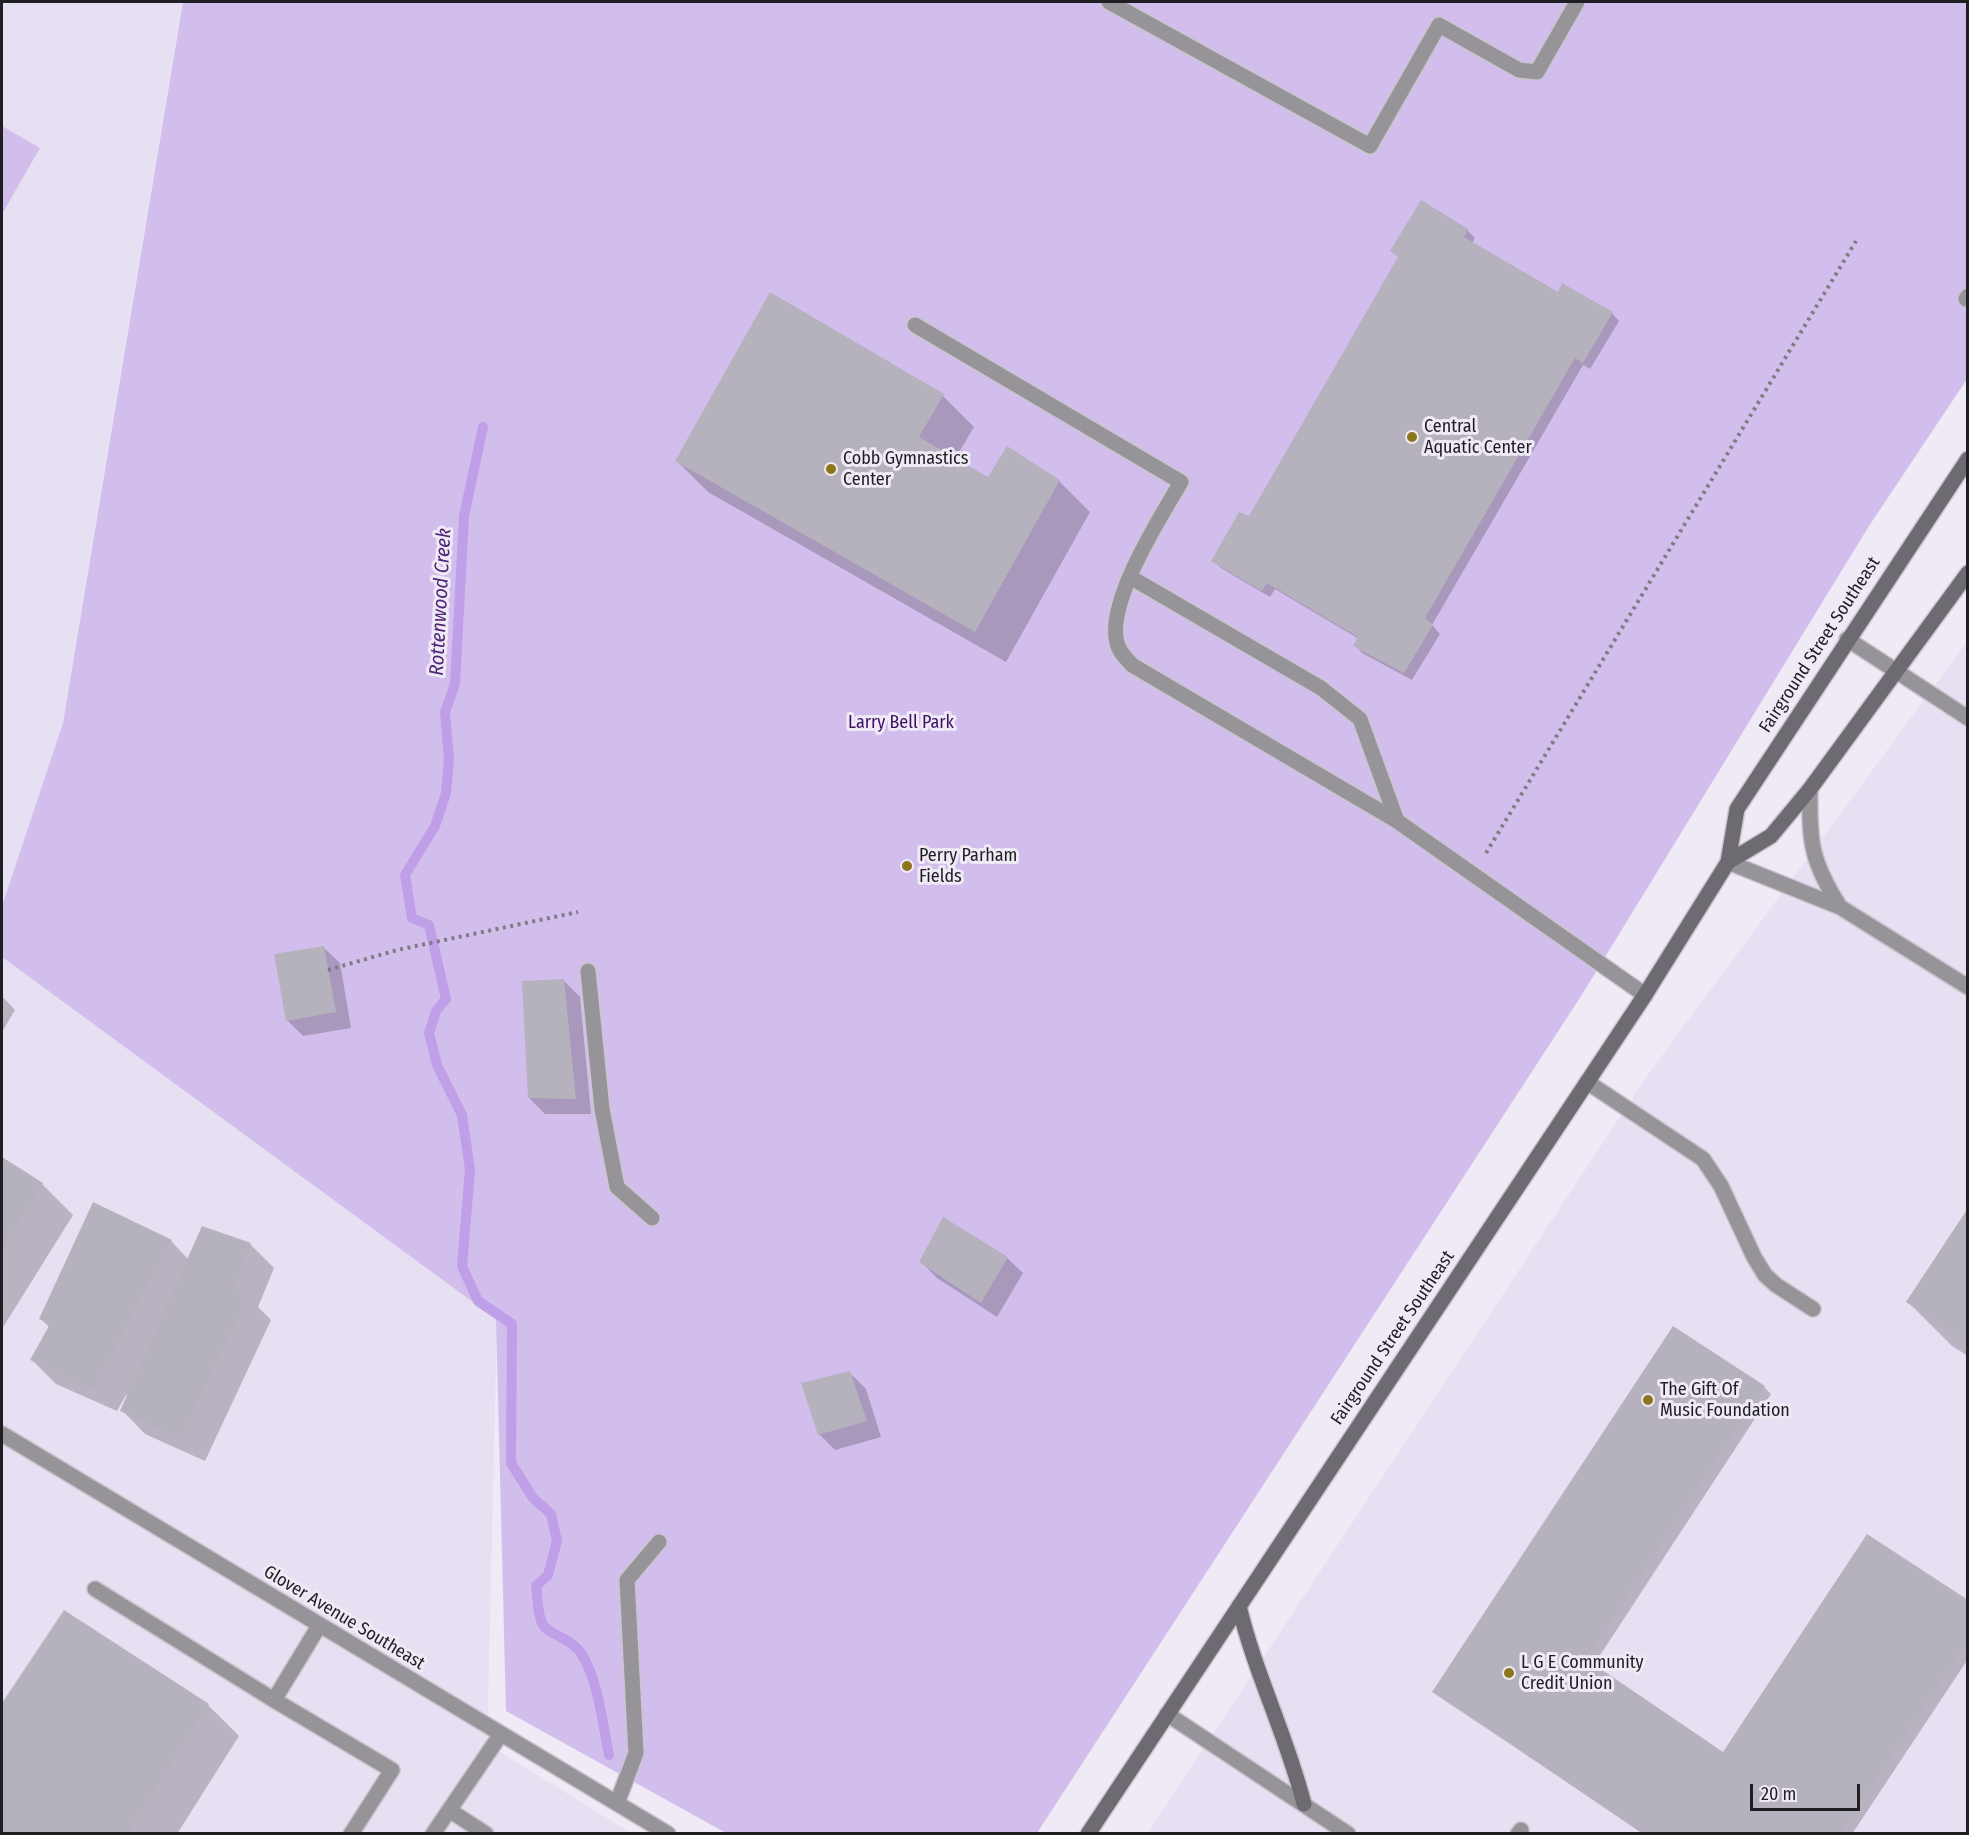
<!DOCTYPE html>
<html>
<head>
<meta charset="utf-8">
<style>
	body { margin:0 }
	#map { position:relative; width:1969px; height:1835px; overflow:hidden; background:#efeaf5; font-family:"Fira Sans Condensed",sans-serif }
	canvas { display:block }
	.frame { position:absolute; inset:0; border:3px solid #1f1e22; pointer-events:none }
	.scale { position:absolute; left:1750px; top:1784px; width:110px; height:27px; box-sizing:border-box; border:3px solid #1f1e22; border-top:0; padding-left:8px; font-size:18px; line-height:21px; white-space:nowrap; color:#1f1e22; -webkit-text-stroke:4px #efeaf5; paint-order:stroke }
</style>
</head>
<body>
<div id="map">
<canvas width="1969" height="1835"></canvas>
<div class="frame"></div>
<div class="scale">20 m</div>
</div>
<script>
const context = document.querySelector('canvas').getContext('2d');
context.lineJoin = 'round';
function fill(path, color) {
  context.fillStyle = color;
  context.fill(path, 'evenodd');
}
function trace(path, color, width, dash) {
  context.strokeStyle = color;
  context.lineWidth = width;
  context.lineCap = dash ? 'butt' : 'round';
  context.setLineDash(dash || []);
  context.stroke(path);
}
function label(font, color, halo, rows, align = 'center') {
  context.font = font + ' "Fira Sans Condensed",sans-serif';
  context.lineWidth = 6;
  context.setLineDash([]);
  context.textBaseline = 'middle';
  context.strokeStyle = halo;
  context.fillStyle = color;
  for (const [text, x, y, turn = 0] of rows) {
    context.save();
    context.translate(x, y);
    context.rotate((+turn || 0) * Math.PI / 180);
    context.textAlign = isNaN(turn) ? turn : align;
    if (halo) context.strokeText(text, 0, 0);
    context.fillText(text, 0, 0);
    context.restore();
  }
}
const built = new Path2D(`
	M 2,2 L 183,2 L 63,723 L 2,906 Z
	M 1967,642 L 1967,1833 L 1147,1834 L 1647,1076 Z
	M 2,957 L 497,1319 L 487,1744 L 631,1833 L 2,1833 Z`);
const green = new Path2D(`
	M 183,2 L 1967,2 L 1967,379 L 1869,526 L 1583,993 L 1037,1833 L 726,1833 L 506,1711 L 496,1319 L 2,957 L 2,906 L 63,723 Z
	M 2,126 L 40,148 L 2,214 Z`);
const shadow = new Path2D(`
	M 1467,230 L 1475,238 L 1472,243 L 1558,294 L 1612,313 L 1619,321 L 1590,369 L 1583,365 L 1432,625 L 1440,634 L 1412,680 L 1362,653 L 1355,645 L 1359,639 L 1275,589 L 1270,597 L 1221,568 L 1213,561 L 1250,518 Z
	M 943,396 L 974,427 L 955,459 L 988,479 L 1059,481 L 1090,512 L 1006,662 L 708,492 L 677,461 Z
	M 324,948 L 340,963 L 351,1028 L 303,1036 L 287,1020 Z
	M 564,981 L 580,997 L 591,1114 L 545,1114 L 529,1098 Z
	M 2,996 L 15,1010 L 2,1032 Z
	M 2,1159 L 42,1184 L 73,1215 L 2,1329 Z
	M 1968,1211 L 1968,1356 L 1952,1346 L 1907,1301 Z
	M 171,1241 L 189,1260 L 250,1244 L 274,1268 L 258,1307 L 271,1320 L 205,1461 L 145,1434 L 122,1410 L 128,1396 L 126,1395 L 117,1411 L 56,1384 L 32,1360 L 50,1328 L 41,1319 Z
	M 1007,1258 L 1023,1273 L 997,1317 L 937,1278 L 921,1262 Z
	M 850,1373 L 866,1389 L 881,1437 L 835,1450 L 819,1434 Z
	M 1764,1387 L 1771,1394 L 1593,1666 L 1724,1755 L 1968,1602 L 1968,1659 L 1852,1834 L 1643,1834 L 1434,1692 Z
	M 64,1612 L 208,1705 L 239,1736 L 177,1834 L 2,1834 L 2,1706 Z`);
const stream = new Path2D(`
	M 483,427 L 464,516 L 455,684 L 445,712 L 449,759 L 446,793 L 435,826 L 405,875 L 412,918 L 429,925 L 446,999 L 436,1011 L 429,1033 L 437,1065 L 462,1115 L 470,1170 L 462,1266 L 478,1301 L 512,1324 L 511,1463 L 533,1498 L 551,1514 L 557,1541 L 548,1575 L 536,1586 C 538,1597 537,1613 542,1623 C 547,1635 569,1636 581,1653 C 599,1682 602,1722 609,1755`);
const building = new Path2D(`
	M 1421,200 L 1468,229 L 1464,237 L 1558,292 L 1562,283 L 1613,312 L 1583,363 L 1575,358 L 1425,618 L 1433,625 L 1404,673 L 1353,646 L 1358,637 L 1267,583 L 1262,591 L 1211,561 L 1239,512 L 1249,516 L 1398,257 L 1390,251 Z
	M 770,292 L 944,394 L 919,437 L 988,477 L 1007,446 L 1060,480 L 975,632 L 675,461 Z
	M 324,946 L 336,1012 L 286,1021 L 274,954 Z
	M 564,979 L 576,1099 L 528,1098 L 522,981 Z
	M 2,1157 L 43,1183 L 2,1249 Z
	M 93,1202 L 172,1240 L 93,1389 L 30,1360 L 50,1324 L 39,1319 Z
	M 1968,1208 L 1968,1342 L 1906,1302 Z
	M 943,1217 L 1008,1257 L 981,1303 L 919,1262 Z
	M 202,1226 L 251,1243 L 233,1289 L 248,1295 L 181,1438 L 120,1411 Z
	M 1673,1326 L 1765,1386 L 1586,1659 L 1723,1752 L 1867,1534 L 1968,1600 L 1968,1641 L 1840,1834 L 1645,1834 L 1432,1692 Z
	M 850,1371 L 867,1421 L 818,1435 L 801,1383 Z
	M 64,1610 L 209,1704 L 127,1834 L 2,1834 L 2,1703 Z`);
const path = new Path2D(`
	M 1486,853 L 1856,241
	M 328,970 L 397,950 L 578,912`);
const lane = new Path2D(`
	M 1109,2 L 1370,146 L 1439,25 L 1519,70 L 1537,72 L 1577,2
	M 1966,299 L 1968,296
	M 915,325 L 1181,482 C 1160,518 1106,602 1117,643 C 1119,652 1126,658 1132,665 L 1397,821 L 1645,995
	M 1130,577 L 1321,688 L 1360,719 L 1397,821
	M 1810,789 C 1809,842 1811,861 1840,907
	M 1728,862 L 1840,907 L 1968,987
	M 588,971 L 602,1109 L 617,1187 L 652,1218
	M 1587,1082 L 1703,1159 L 1721,1186 L 1754,1257 L 1765,1275 L 1776,1285 L 1813,1309
	M 95,1589 L 274,1700
	M 319,1626 L 274,1700 L 392,1770 L 351,1834
	M 617,1803 L 636,1753 L 627,1580 L 659,1542
	M 449,1810 L 486,1834
	M 433,1834 L 501,1734
	M 1518,1834 L 1521,1830`);
const street = new Path2D(`
	M 1847,639 L 1968,718
	M 2,1434 L 668,1834
	M 1167,1714 L 1348,1834`);
const secondary = new Path2D(`
	M 1728,862 L 1771,836 L 1810,789 L 1968,573
	M 1239,1606 C 1255,1674 1287,1736 1304,1804
	M 1088,1834 L 1645,995 L 1728,862 L 1737,809 L 1968,459`);
const markers = [
	[1412,437,6,"#8c761b"],
	[831,469,6,"#8c761b"],
	[907,866,6,"#8c761b"],
	[1648,1400,6,"#8c761b"],
	[1509,1673,6,"#8c761b"]
];
const poiNames = [
	["Central",1424,427],
	["Aquatic Center",1424,448],
	["Cobb Gymnastics",843,459],
	["Center",843,480],
	["Perry Parham",919,856],
	["Fields",919,877],
	["The Gift Of",1660,1390],
	["Music Foundation",1660,1411],
	["L G E Community",1521,1663],
	["Credit Union",1521,1684]
];
const streetNames = [
	["Fairground Street Southeast",1820,645,-57],
	["Fairground Street Southeast",1393,1338,-56],
	["Glover Avenue Southeast",344,1618,31]
];
const parkNames = [
	["Larry Bell Park",901,723]
];
const waterNames = [
	["Rottenwood Creek",441,602,-87]
];
fill(built, '#e7dff2');
fill(green, '#d2beec');
fill(shadow, '#0003');
trace(stream, '#bf9fe7', 10);
fill(building, '#b6b2bd');
trace(lane, '#cac5cf', 18);
trace(street, '#cac5cf', 18);
trace(secondary, '#cac5cf', 18);
trace(path, '#7f7c84', 4, [3, 4.5]);
trace(lane, '#969499', 15);
trace(street, '#969499', 15);
trace(secondary, '#6d6a71', 15);
for (const [x, y, r, color] of markers) {
  const dot = new Path2D();
  dot.arc(x, y, r, 0, 2 * Math.PI);
  context.fillStyle = color;
  context.fill(dot);
  trace(dot, '#efeaf5', 2);
}
label('18px', '#1f1e22', '#efeaf5', poiNames, 'left');
label('18px', '#1f1e22', '#efeaf5', streetNames);
label('18px', '#3f1064', '#efeaf5', parkNames);
label('italic 20px', '#502477', '#efeaf5', waterNames);
</script>
</body>
</html>
